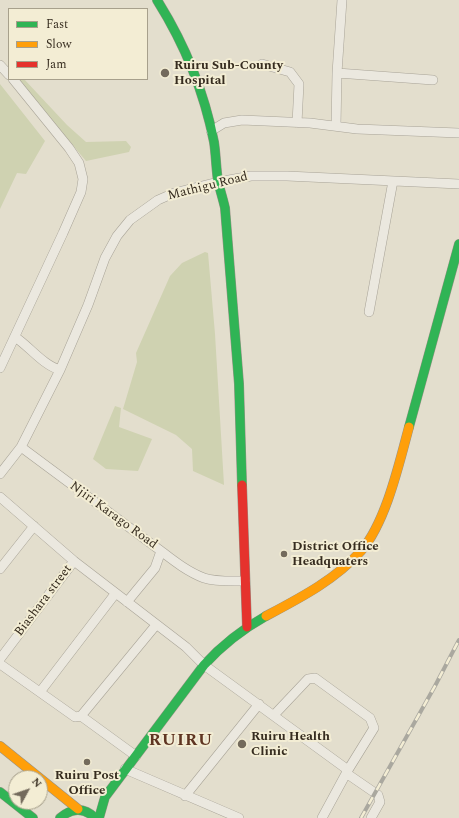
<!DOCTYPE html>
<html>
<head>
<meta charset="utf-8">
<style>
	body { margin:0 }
	#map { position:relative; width:459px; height:818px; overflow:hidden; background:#e3decd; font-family:Spectral,serif }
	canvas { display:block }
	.legend { position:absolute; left:8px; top:8px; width:140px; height:72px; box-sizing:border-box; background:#f3edd4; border:1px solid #a7a08c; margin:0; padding:5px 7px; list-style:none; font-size:12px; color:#362c1f }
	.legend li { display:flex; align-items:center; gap:8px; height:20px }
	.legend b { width:20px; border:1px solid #a7a08c }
	.north { position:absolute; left:8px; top:770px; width:40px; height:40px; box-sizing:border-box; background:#f3edd4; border:1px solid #a7a08c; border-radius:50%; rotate:50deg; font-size:11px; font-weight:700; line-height:16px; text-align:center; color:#362c1f }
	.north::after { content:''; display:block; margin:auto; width:14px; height:18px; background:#736a5c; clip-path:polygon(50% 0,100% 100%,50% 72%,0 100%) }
</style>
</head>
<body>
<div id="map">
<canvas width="459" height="818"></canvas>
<ul class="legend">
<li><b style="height:5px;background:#30b455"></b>Fast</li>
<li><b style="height:5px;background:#ff9f0a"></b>Slow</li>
<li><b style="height:5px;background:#e5322d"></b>Jam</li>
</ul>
<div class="north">N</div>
</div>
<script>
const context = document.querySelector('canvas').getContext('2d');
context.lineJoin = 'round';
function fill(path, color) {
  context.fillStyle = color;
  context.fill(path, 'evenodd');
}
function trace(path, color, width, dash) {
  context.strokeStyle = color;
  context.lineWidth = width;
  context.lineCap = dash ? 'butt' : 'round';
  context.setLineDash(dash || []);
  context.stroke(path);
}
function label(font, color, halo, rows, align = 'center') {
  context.font = font + ' Spectral,serif';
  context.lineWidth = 4;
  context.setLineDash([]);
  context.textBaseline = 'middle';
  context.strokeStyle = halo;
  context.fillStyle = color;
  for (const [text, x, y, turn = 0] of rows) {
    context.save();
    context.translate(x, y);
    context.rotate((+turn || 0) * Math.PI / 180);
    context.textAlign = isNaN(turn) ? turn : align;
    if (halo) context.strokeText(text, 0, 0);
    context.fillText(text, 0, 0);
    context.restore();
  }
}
const green = new Path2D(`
	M 17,79 L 24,79 L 67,125 L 86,142 L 126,141 L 131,147 L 129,152 L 86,161 Z
	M 0,84 L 45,141 L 26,174 L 17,173 L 0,209 Z
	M 205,252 L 208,253 L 215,334 L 224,485 L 193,471 L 192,449 L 176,435 L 123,409 L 137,362 L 136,353 L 170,276 L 182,263 Z
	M 115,406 L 121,408 L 119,427 L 152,439 L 138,471 L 106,469 L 93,459 Z`);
const street = new Path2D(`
	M 262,64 L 290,72 L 299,84 L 297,123
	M 0,65 L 9,75
	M 337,73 L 342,0
	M 336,126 L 337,73 L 433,80
	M 211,131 L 224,123 L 242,120 L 310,123 L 357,129 L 459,133
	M 369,312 L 393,181
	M 15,337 C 30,347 43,365 60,370
	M 0,368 L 63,233 L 81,192 L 83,179 L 79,163 L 69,148 L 13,79
	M 21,447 L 161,551 L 155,568 L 127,602
	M 0,474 L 21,447 L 60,370 L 88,305 L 105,258 L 117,236 L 130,220 L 158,200 L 174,193 L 218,182 L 251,176 L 287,176 L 459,184
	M 0,497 L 74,561 L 186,647 L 204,665 L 348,770
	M 161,551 C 174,561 188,572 204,578 C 216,582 231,581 245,581
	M 0,569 L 34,526
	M 0,659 L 74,561
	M 0,664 L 75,717 L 81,716 L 136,756
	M 40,692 L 115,594
	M 274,715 L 308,679 L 315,678 L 370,718 L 374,728 L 348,770 L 322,818
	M 81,716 L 156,625
	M 125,769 L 239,818
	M 346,773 L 378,795 L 380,802 L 371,818
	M 185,796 L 259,704`);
const fast = new Path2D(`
	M 157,0 C 184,43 204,91 214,142 C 216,155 216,168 218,181 C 220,190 223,199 225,208 L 239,384 L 242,485
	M 409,427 L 459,244
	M 0,792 L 33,818
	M 60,818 C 71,808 84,807 95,818
	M 99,818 L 105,797 L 204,665 C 223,644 241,630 266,616`);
const slow = new Path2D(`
	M 266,616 C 300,598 335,580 361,551 C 386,522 399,464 409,427
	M 0,746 L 78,809`);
const jam = new Path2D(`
	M 242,485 L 247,627`);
const rail = new Path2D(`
	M 361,818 L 435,686 L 459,640`);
const markers = [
	[165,73,5,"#736a5c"],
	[284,554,4,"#736a5c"],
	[242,744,5,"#736a5c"],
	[87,762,4,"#736a5c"]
];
const poiNames = [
	["Ruiru Sub-County",174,66],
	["Hospital",174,81],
	["District Office",292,547],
	["Headquaters",292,562],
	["Ruiru Health",251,737],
	["Clinic",251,752],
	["Ruiru Post",87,776,"center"],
	["Office",87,791,"center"]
];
const streetNames = [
	["Mathigu Road",208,187,-14],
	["Njiri Karago Road",113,516,36],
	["Biashara street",44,601,-53]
];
const districtNames = [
	["RUIRU",181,742]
];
fill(green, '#cfd2b1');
trace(street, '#a8a397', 10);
trace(fast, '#989286', 10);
trace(slow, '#989286', 10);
trace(jam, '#989286', 10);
trace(street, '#ebe8df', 9);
trace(fast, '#30b455', 9);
trace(slow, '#ff9f0a', 9);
trace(jam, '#e5322d', 9);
trace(rail, '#aaa89f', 4);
trace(rail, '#f3edd4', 2.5, [8]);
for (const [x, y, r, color] of markers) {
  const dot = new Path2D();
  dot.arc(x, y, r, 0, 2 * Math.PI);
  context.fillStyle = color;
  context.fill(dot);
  trace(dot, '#f3edd4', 1.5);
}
label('bold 13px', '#362c1f', '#f3edd4', poiNames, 'left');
label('13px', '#362c1f', '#f3edd4', streetNames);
context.letterSpacing = '1px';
label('bold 17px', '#5f3522', '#f3edd4', districtNames);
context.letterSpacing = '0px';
</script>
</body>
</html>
